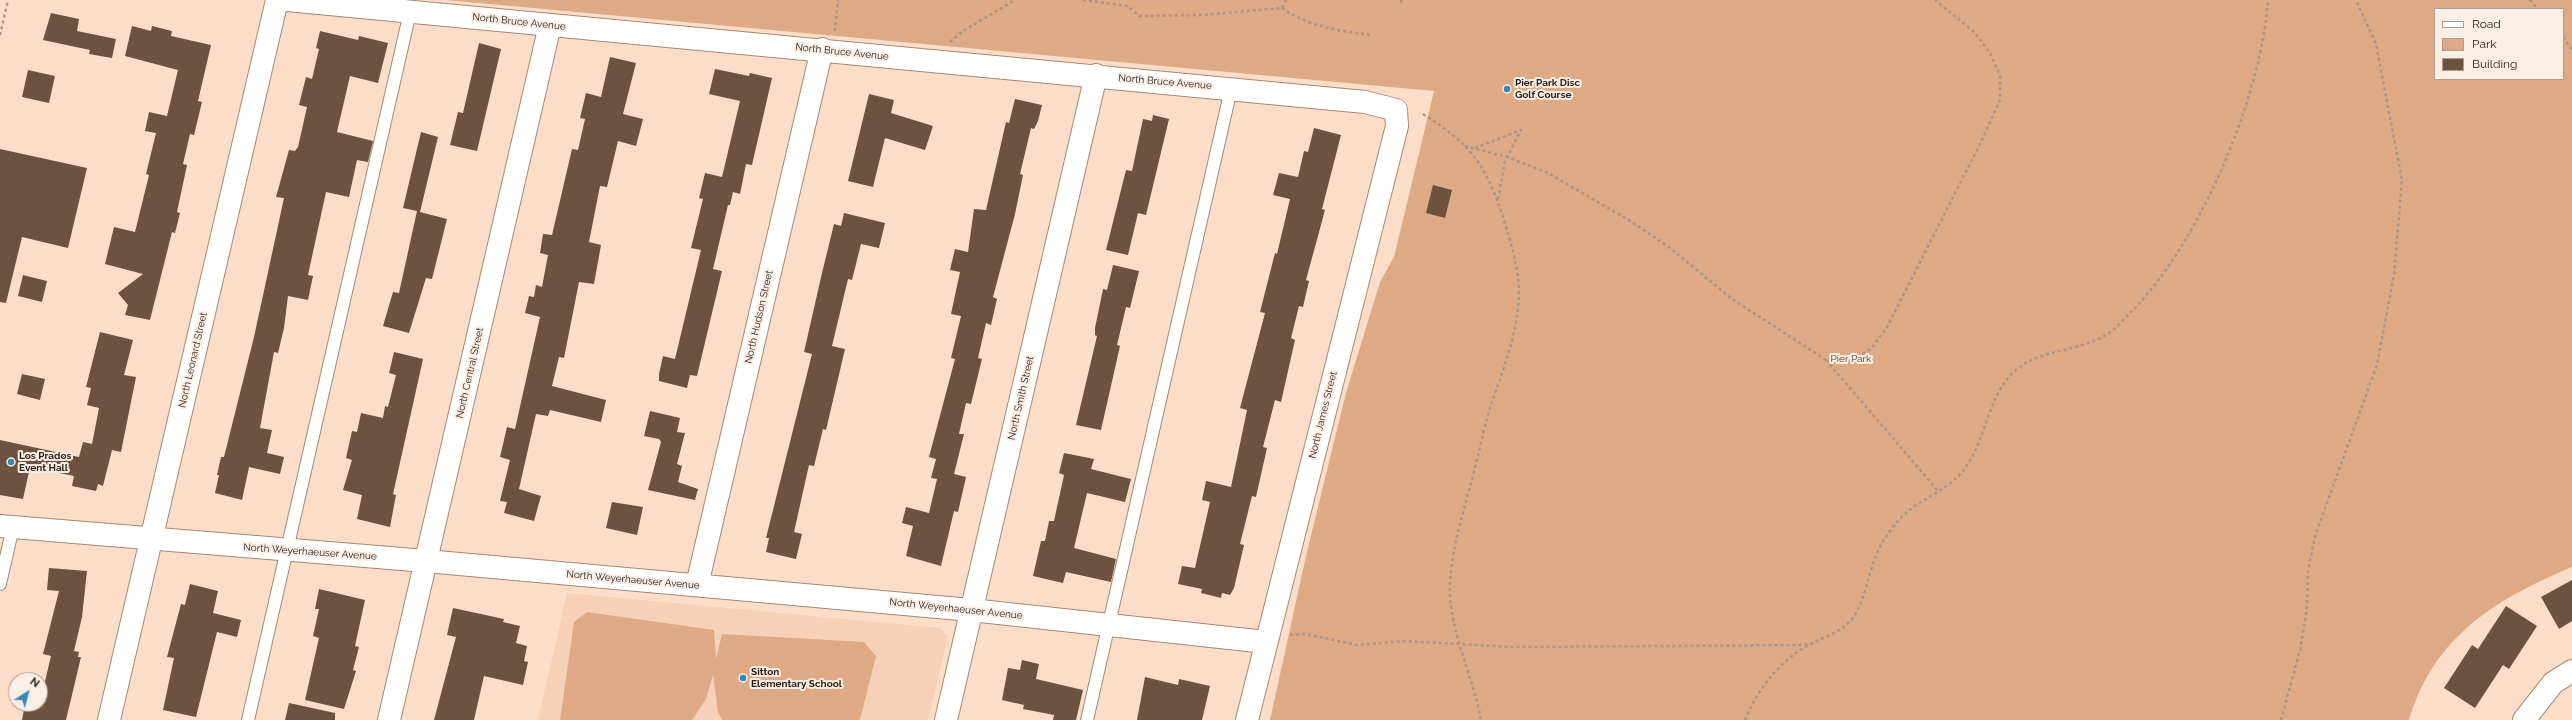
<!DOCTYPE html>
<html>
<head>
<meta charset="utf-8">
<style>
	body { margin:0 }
	#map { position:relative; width:2572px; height:720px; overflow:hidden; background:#fcddc7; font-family:Raleway,sans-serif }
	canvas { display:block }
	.legend { position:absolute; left:2434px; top:8px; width:130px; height:72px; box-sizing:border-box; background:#fbeee5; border:1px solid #a99c94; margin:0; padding:5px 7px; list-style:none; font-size:12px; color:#2d221a }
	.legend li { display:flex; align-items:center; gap:8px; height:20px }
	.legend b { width:20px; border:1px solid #a99c94 }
	.north { position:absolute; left:8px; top:672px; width:40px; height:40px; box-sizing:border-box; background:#fbeee5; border:1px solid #a99c94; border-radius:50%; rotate:36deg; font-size:11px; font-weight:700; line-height:16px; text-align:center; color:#2d221a }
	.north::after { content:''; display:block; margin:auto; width:14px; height:18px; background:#3389b8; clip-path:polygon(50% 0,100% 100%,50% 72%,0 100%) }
</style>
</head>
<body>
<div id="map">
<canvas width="2572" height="720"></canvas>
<ul class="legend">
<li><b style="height:5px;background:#fff"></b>Road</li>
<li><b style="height:11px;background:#deaa86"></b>Park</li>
<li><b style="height:11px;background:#6d5240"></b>Building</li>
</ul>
<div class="north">N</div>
</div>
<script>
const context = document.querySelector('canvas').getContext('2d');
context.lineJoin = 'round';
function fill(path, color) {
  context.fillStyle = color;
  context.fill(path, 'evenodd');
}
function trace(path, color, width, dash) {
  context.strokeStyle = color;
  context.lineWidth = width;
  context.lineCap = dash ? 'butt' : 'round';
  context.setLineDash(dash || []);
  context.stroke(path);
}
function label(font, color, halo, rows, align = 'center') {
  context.font = font + ' Raleway,sans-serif';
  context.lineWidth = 4;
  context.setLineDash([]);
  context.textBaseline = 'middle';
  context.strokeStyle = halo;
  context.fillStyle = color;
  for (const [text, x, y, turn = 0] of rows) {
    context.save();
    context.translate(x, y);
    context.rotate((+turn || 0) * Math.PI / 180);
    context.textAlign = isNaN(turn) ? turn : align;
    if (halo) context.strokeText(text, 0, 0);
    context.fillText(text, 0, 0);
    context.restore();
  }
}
const built = new Path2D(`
	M 567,593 L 940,628 L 948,636 L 928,720 L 538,720 Z`);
const green = new Path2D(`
	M 446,0 L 2572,0 L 2572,567 C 2496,599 2434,636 2409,720 L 1270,720 L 1306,556 L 1346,393 L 1380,282 L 1394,257 L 1434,91 ZM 2435,9 L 2563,9 L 2563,79 L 2435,79 Z
	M 587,612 L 714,630 L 716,659 L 722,634 L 864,642 L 876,656 L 860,720 L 722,720 L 718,712 L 713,675 L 706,699 L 692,720 L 560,720 L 574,622 Z`);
const building = new Path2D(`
	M 51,13 L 79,19 L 77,31 L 116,39 L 112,58 L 89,54 L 90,50 L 43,40 Z
	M 132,26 L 151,31 L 152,26 L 172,31 L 171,36 L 211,45 L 198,101 L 202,102 L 194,135 L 190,134 L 183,164 L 187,165 L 177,212 L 180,213 L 175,233 L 172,232 L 150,320 L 125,315 L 128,305 L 118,293 L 143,274 L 105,264 L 114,227 L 135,232 L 149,175 L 146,174 L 156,133 L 145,131 L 149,112 L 167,116 L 178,70 L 125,56 Z
	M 320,31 L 358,40 L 359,36 L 388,43 L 378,83 L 350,76 L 337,132 L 373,141 L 368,162 L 357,160 L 349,197 L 326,192 L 308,275 L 313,276 L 308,300 L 288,296 L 284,328 L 278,353 L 274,352 L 260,428 L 272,430 L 267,453 L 284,457 L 280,474 L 249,467 L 242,500 L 215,493 L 219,475 L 217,475 L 221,457 L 224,457 L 254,337 L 284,198 L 276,197 L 289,150 L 295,151 L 298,147 L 307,107 L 299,105 L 306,77 L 312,79 L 319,49 L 316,48 Z
	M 479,43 L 501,49 L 477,151 L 450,145 L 458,112 L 463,113 Z
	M 610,57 L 636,63 L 623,114 L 643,119 L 636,146 L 618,141 L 607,187 L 600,186 L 589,242 L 601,245 L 594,284 L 579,282 L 564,358 L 559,357 L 552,386 L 606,400 L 601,422 L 550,410 L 548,416 L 536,414 L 519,489 L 541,496 L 534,521 L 504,513 L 507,502 L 500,501 L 510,460 L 500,457 L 507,427 L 515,429 L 540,317 L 525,313 L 529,296 L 534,297 L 536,285 L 542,287 L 548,255 L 540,253 L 543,234 L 552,235 L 572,149 L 578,150 L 585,119 L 580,118 L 586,93 L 601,97 Z
	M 715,69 L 749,76 L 750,73 L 772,78 L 752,165 L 746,164 L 740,194 L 733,192 L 730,205 L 728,205 L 713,269 L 722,271 L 697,376 L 690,375 L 687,388 L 659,381 L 659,374 L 663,356 L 675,359 L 701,250 L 691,248 L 703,199 L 699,198 L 705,173 L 722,177 L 740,101 L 709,94 Z
	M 28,70 L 55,76 L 49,103 L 22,97 Z
	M 869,94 L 894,100 L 891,113 L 933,126 L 925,150 L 885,138 L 873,187 L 848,181 Z
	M 1015,99 L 1042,105 L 1038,121 L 1034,129 L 1031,128 L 1020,174 L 1023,175 L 1015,214 L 993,297 L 997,299 L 991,325 L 986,323 L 978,358 L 982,359 L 971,404 L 966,403 L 959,434 L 964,434 L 954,474 L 966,477 L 958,512 L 954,511 L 941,566 L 906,556 L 913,526 L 902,523 L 906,507 L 929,513 L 937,479 L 931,478 L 936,459 L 929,457 L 955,359 L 951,358 L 961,316 L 951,314 L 960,272 L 950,270 L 955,249 L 968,252 L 974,209 L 986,210 L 1006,122 L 1009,123 Z
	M 1153,115 L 1169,119 L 1146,215 L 1138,213 L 1128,255 L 1106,250 L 1126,170 L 1132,171 L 1143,119 L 1152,121 Z
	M 1314,128 L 1341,135 L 1322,209 L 1325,210 L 1306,280 L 1309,281 L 1303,307 L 1299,306 L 1291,338 L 1295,340 L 1281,402 L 1275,400 L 1263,447 L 1267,448 L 1256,497 L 1252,496 L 1240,544 L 1244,545 L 1234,588 L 1230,595 L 1222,593 L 1221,598 L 1201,593 L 1202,589 L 1178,584 L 1182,566 L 1195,568 L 1210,502 L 1202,500 L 1206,481 L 1231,487 L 1247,410 L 1240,408 L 1265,313 L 1260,312 L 1275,253 L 1277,254 L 1290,199 L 1273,195 L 1279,173 L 1298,177 L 1304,151 L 1308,152 Z
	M 421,132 L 438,137 L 420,212 L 447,219 L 432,279 L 426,278 L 409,333 L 383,326 L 393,292 L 399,293 L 417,211 L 403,208 Z
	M 0,149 L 87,168 L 68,248 L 22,237 L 6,303 L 0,302 Z
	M 1433,185 L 1452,190 L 1445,218 L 1426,213 Z
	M 844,213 L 885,223 L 879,248 L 861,244 L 852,280 L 848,279 L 832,346 L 845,349 L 826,430 L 823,429 L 814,466 L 809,465 L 794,532 L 802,534 L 796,559 L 766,552 L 769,538 L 766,538 L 812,354 L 804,352 L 822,273 L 834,224 L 841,226 Z
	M 1113,265 L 1139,271 L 1130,308 L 1126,307 L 1117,345 L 1120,346 L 1101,430 L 1076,425 L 1097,336 L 1095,335 L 1095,328 L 1103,289 L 1107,290 Z
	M 23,275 L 47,281 L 42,302 L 18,296 Z
	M 100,332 L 133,340 L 124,375 L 136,377 L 121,452 L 112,450 L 103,486 L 98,484 L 96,491 L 72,486 L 74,476 L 30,467 L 23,499 L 0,495 L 0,440 L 79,457 L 83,442 L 92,444 L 99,408 L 87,405 L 91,388 L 86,387 Z
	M 394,352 L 423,359 L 393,494 L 396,495 L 390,527 L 357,519 L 362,495 L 343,490 L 352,460 L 346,458 L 352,431 L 357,432 L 361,413 L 383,418 L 385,406 L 388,407 L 396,375 L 389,373 Z
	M 22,374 L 45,379 L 40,400 L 17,394 Z
	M 650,411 L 680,418 L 677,432 L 685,433 L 677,464 L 682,466 L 678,482 L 698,489 L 695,500 L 648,490 L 661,442 L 659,439 L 644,436 Z
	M 1064,453 L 1094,459 L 1091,469 L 1131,479 L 1125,502 L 1087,493 L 1074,548 L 1116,559 L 1111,582 L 1066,572 L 1063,583 L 1033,576 L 1041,541 L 1045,541 L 1049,521 L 1054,521 L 1064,475 L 1059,473 Z
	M 612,502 L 643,507 L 637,535 L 606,528 Z
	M 49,568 L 87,571 L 82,617 L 74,651 L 79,652 L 78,657 L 81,657 L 66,720 L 22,720 L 25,704 L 40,704 L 40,694 L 42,694 L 51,656 L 43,654 L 59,591 L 47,590 Z
	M 2572,580 L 2572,621 L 2559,629 L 2541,597 Z
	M 190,584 L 218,591 L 213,613 L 241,620 L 237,637 L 217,632 L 196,717 L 163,710 L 174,658 L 167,657 L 181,604 L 185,605 Z
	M 319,589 L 365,600 L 355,646 L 359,647 L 353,670 L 356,671 L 344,709 L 305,700 L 319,638 L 313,636 L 319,609 L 315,609 Z
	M 2506,606 L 2537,626 L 2509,669 L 2503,665 L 2475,708 L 2444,688 L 2472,645 L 2478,649 Z
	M 453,608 L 504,619 L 503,622 L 520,626 L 516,643 L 527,646 L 524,661 L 528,662 L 523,685 L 484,676 L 474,720 L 434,720 L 456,637 L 447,635 Z
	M 1022,660 L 1039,664 L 1036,679 L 1083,690 L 1076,720 L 1053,720 L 1054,715 L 1023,709 L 1024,705 L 1002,700 L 1008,668 L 1020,670 Z
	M 1145,677 L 1178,685 L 1179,679 L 1210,686 L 1202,720 L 1137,720 Z
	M 289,703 L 335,713 L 335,720 L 285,720 Z`);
const path = new Path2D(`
	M 1083,0 L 1128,6 L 1139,16 L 1148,16 L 1202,15 L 1282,8 L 1286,0
	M 1401,0 L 1401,3
	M 2530,0 L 2538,9
	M 1282,8 C 1309,27 1339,31 1371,35
	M 835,31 L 838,0
	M 0,35 L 8,0
	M 2563,37 L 2572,50
	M 950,42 L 963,31 L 1015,0
	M 1423,114 C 1469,143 1485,163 1502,214 C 1510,239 1518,264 1519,291 C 1519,332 1502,372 1489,411 C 1483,432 1479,453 1473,475 C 1464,511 1452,545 1450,583 C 1447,625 1474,679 1481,720
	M 1465,146 L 1507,157 L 1548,173 L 1632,222 L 1670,248 L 1732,299 L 1826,360 L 1849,362 L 1871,349 L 1887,327 L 1981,142 L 2000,100 L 2000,76 L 1990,53 L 1974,32 L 1935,0
	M 1475,148 L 1521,130 L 1505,161 L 1498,200
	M 1826,360 L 1939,492
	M 1290,635 L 1305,634 L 1357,645 L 1405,641 L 1512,647 L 1808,645
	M 1745,720 C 1757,690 1779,662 1807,646 C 1821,637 1836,635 1848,623 C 1866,607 1868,567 1881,545 C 1890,529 1902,514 1918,504 C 1933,494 1951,486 1963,471 C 1985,443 1986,405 2008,378 C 2035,346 2076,355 2109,333 C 2118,327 2125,317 2133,310 C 2201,240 2261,97 2268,0
	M 2281,720 L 2300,650 L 2307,608 L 2308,571 L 2315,536 L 2377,365 L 2394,274 L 2402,180 L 2376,44 L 2356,0`);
const lane = new Path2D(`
	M 0,584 L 13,527
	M 248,720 L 410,12
	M 1087,720 L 1231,89`);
const street = new Path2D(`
	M 287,0 L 1365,102 L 1396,110 L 1397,126 L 1247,720
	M 0,526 L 426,561 L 971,610 L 1266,642
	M 697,585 L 822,49
	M 109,720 L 277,0
	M 389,720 L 550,25
	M 946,720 L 1096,75
	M 2524,720 L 2553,683 L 2572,671`);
const markers = [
	[1507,89,4,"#3389b8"],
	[11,462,4,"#3389b8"],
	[743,678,4,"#3389b8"]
];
const streetNames = [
	["North Bruce Avenue",519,22,6],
	["North Bruce Avenue",842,52,6],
	["North Bruce Avenue",1165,82,5],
	["North Hudson Street",759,317,-77],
	["North Leonard Street",193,360,-77],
	["North Central Street",470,373,-77],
	["North Smith Street",1021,398,-77],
	["North James Street",1323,415,-76],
	["North Weyerhaeuser Avenue",310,552,4],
	["North Weyerhaeuser Avenue",633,580,5],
	["North Weyerhaeuser Avenue",956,609,6]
];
const poiNames = [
	["Pier Park Disc",1515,83],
	["Golf Course",1515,95],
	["Los Prados",19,456],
	["Event Hall",19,468],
	["Sitton",751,672],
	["Elementary School",751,684]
];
const parkNames = [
	["Pier Park",1851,359]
];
fill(built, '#f7d1b7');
fill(green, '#deaa86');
fill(building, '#6d5240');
trace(lane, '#a68975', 14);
trace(street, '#a68975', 24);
trace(path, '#ad9685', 2.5, [3, 3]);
trace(lane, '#fff', 12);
trace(street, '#fff', 22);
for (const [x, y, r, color] of markers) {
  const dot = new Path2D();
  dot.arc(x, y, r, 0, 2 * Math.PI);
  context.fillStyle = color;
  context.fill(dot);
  trace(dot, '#fbeee5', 1.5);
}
label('10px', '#2d221a', '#fbeee5', streetNames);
label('bold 10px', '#2d221a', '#fbeee5', poiNames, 'left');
label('10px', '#5b381e', '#fbeee5', parkNames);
</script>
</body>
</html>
